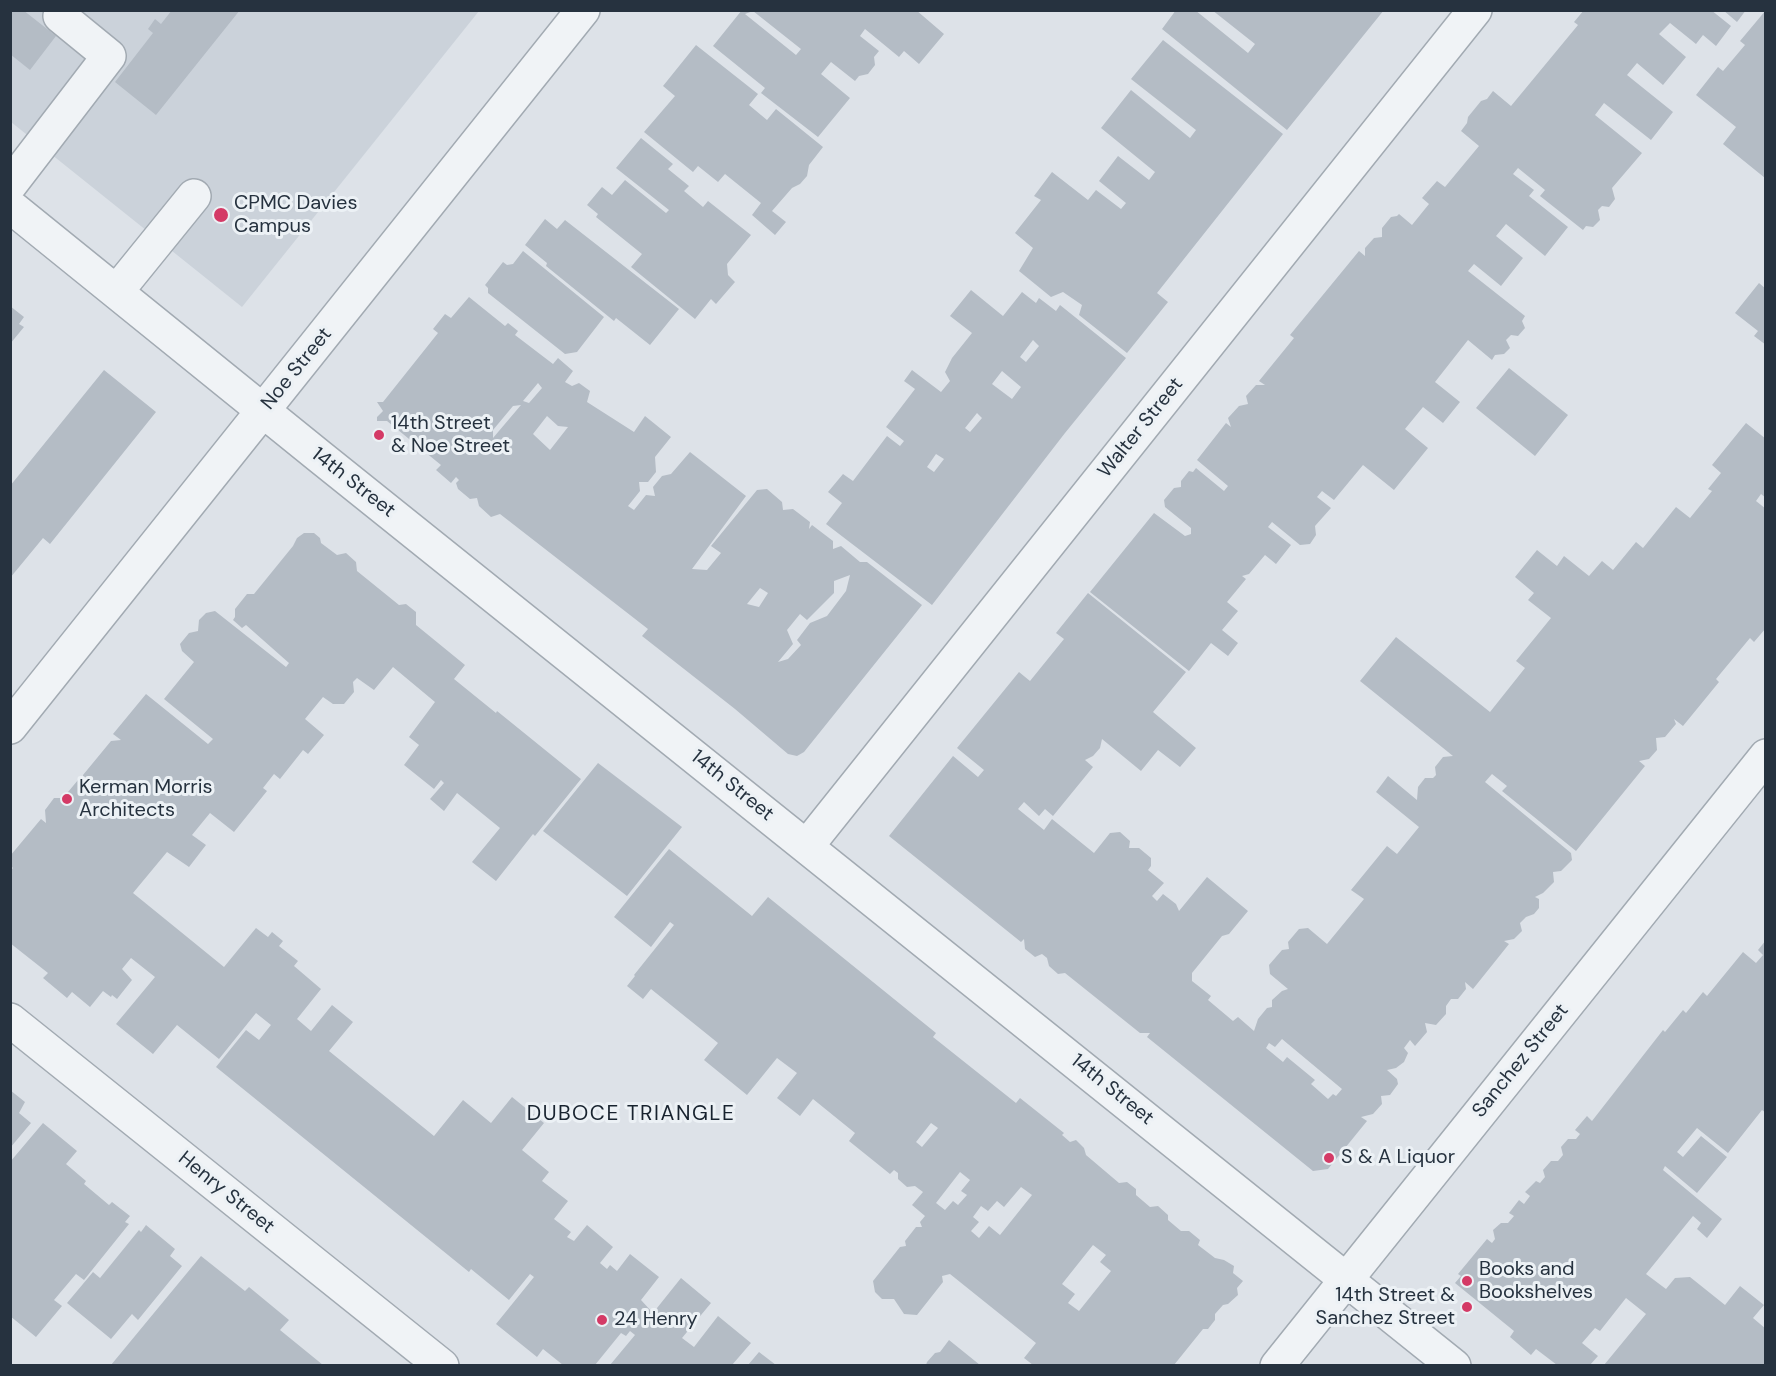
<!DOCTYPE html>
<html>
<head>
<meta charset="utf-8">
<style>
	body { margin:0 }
	#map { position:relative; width:1776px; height:1376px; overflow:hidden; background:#dde2e8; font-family:"DM Sans",sans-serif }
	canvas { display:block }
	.frame { position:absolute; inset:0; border:12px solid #26323f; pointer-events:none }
</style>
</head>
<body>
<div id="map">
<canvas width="1776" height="1376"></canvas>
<div class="frame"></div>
</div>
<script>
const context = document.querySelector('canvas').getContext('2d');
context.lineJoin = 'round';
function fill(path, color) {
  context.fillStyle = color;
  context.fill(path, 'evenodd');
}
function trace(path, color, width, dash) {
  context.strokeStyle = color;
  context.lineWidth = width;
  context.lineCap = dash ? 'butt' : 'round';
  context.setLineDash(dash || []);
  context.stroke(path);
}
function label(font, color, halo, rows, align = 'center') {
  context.font = font + ' "DM Sans",sans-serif';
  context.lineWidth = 6;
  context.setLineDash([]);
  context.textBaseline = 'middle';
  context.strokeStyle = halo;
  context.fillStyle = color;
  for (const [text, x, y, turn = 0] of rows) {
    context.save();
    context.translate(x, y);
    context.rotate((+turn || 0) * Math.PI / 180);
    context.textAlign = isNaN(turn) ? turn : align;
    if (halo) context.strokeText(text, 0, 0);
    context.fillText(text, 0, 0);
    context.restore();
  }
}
const built = new Path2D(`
	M 10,11 L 479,11 L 242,307 L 11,122 Z`);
const building = new Path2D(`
	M 10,10 L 23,10 L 56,36 L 30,70 L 10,54 Z
	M 172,10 L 240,10 L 156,115 L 115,82 L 153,33 L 148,29 L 155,19 L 161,24 Z
	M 742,10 L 916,10 L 944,34 L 919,64 L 904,51 L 899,57 L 865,29 L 860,36 L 879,51 L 874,57 L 875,65 L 868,74 L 859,76 L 855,81 L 831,62 L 821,74 L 850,98 L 818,137 L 761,93 L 765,88 L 713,46 ZM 753,11 L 801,49 L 796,55 L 745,14 Z
	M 1176,10 L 1195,10 L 1248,53 L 1255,44 L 1212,10 L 1384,10 L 1287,130 L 1162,29 Z
	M 1584,10 L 1711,10 L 1731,26 L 1716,46 L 1703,35 L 1696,44 L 1670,23 L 1659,34 L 1686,57 L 1663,85 L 1637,63 L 1627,75 L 1673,112 L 1651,140 L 1604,103 L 1595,115 L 1642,153 L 1612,188 L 1615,199 L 1609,207 L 1602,206 L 1598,210 L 1600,220 L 1593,227 L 1586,226 L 1583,230 L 1540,196 L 1545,190 L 1518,168 L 1513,174 L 1534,190 L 1529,196 L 1568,227 L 1545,256 L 1506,224 L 1496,236 L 1523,258 L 1501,286 L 1474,264 L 1468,271 L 1525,316 L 1522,321 L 1525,328 L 1518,336 L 1511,335 L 1506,340 L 1510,348 L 1504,354 L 1495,355 L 1492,360 L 1468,340 L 1435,382 L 1460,402 L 1443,423 L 1423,407 L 1405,429 L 1428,448 L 1394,490 L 1363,465 L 1334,500 L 1322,491 L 1317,497 L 1331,508 L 1315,526 L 1316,535 L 1310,544 L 1300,545 L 1272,522 L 1268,527 L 1291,545 L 1276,564 L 1265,555 L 1249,574 L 1242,576 L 1246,579 L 1227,602 L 1238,611 L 1222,630 L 1238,643 L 1228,656 L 1211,643 L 1189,671 L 1090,592 L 1154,513 L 1185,536 L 1191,534 L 1191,528 L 1165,507 L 1164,500 L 1174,488 L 1181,487 L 1181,481 L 1189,471 L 1193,472 L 1196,468 L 1224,491 L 1228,486 L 1197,460 L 1226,423 L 1231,427 L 1228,418 L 1239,406 L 1248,404 L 1246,396 L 1256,385 L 1265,385 L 1259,381 L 1294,338 L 1290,335 L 1359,251 L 1365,256 L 1365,248 L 1374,238 L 1382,237 L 1382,228 L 1391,217 L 1397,216 L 1399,214 L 1412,225 L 1429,204 L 1422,198 L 1437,181 L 1445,187 L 1479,146 L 1461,131 L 1467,123 L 1468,117 L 1481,101 L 1487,99 L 1493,91 L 1511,106 L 1578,25 L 1574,22 Z
	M 1723,10 L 1746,10 L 1737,22 Z
	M 1766,10 L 1766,177 L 1765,178 L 1723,144 L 1736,127 L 1696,95 L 1718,67 L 1723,71 L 1745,45 L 1740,41 Z
	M 1163,40 L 1283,134 L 1157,293 L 1168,302 L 1127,353 L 1079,315 L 1082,305 L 1063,292 L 1051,297 L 1019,271 L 1033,248 L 1015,233 L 1041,200 L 1034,196 L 1052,172 L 1088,200 L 1096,190 L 1121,209 L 1126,203 L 1099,181 L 1118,156 L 1149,180 L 1155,172 L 1101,128 L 1131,90 L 1190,138 L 1196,130 L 1131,79 Z
	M 696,45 L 758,94 L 749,105 L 767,120 L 776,109 L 823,147 L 809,165 L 807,176 L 800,184 L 792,188 L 772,211 L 786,222 L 775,235 L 752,215 L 761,203 L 725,174 L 718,182 L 698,166 L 693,172 L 644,132 L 675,96 L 663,86 Z
	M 641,138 L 673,164 L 668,169 L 689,186 L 684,191 L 703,207 L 708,201 L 751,235 L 727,264 L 728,275 L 735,282 L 716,304 L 711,299 L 695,319 L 631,267 L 642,254 L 596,217 L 598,214 L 587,205 L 602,187 L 612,195 L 625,180 L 666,213 L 669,210 L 616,168 Z
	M 545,219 L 557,229 L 565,220 L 679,309 L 650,345 L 616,318 L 614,321 L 546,266 L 547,263 L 525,245 Z
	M 523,251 L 604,317 L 577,352 L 565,354 L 488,293 L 488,288 L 485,285 L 503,262 L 507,265 L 513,264 Z
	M 1759,283 L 1766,289 L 1766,345 L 1754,336 L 1758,331 L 1735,313 Z
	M 971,290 L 1003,316 L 1022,292 L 1036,303 L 1039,298 L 1056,311 L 1060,305 L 1126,358 L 1065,433 L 932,605 L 826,524 L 842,503 L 828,492 L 843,474 L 853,481 L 887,436 L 900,446 L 904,441 L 886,427 L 915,389 L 904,381 L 912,370 L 941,392 L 950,381 L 945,372 L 952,358 L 972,333 L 950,316 ZM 1033,340 L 1039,346 L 1026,362 L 1020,357 ZM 1002,371 L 1021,387 L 1012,399 L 992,384 ZM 977,413 L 982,418 L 970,432 L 965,428 ZM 936,454 L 944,459 L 934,472 L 927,467 Z
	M 469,297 L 505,326 L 508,323 L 518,331 L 515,335 L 553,364 L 558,358 L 573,371 L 565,382 L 572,386 L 579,383 L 590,391 L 587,402 L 634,432 L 645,416 L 671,437 L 655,457 L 656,472 L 648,482 L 639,482 L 640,491 L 628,506 L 634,510 L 646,495 L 655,496 L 653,487 L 662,476 L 671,474 L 690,452 L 746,496 L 692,569 L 707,570 L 721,553 L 711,546 L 757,490 L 767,489 L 782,502 L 783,510 L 793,509 L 810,522 L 809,529 L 812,525 L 833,541 L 833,549 L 841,546 L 860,562 L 867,562 L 922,605 L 804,752 L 797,756 L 788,754 L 735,709 L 642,636 L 648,629 L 500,514 L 491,517 L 479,506 L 477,498 L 470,499 L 458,489 L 456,483 L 459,480 L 456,477 L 451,483 L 436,470 L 441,465 L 387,421 L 377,421 L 377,417 L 383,411 L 377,402 L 383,402 L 438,333 L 433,329 L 445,314 L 451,318 ZM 538,383 L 542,388 L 529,403 L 523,401 ZM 521,405 L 493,438 L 493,430 L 513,406 ZM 547,416 L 558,426 L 568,427 L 550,450 L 533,434 ZM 850,575 L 846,591 L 827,616 L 810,623 L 797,640 L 801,645 L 788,659 L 778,662 L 793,644 L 787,630 L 800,614 L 807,620 L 834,593 L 834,581 ZM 760,588 L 768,593 L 759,607 L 747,604 Z
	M 10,306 L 24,317 L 19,324 L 24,327 L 10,344 Z
	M 1509,368 L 1568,415 L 1535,456 L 1476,408 Z
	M 104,370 L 156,412 L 50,544 L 43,538 L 10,578 L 10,486 Z
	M 1746,423 L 1766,439 L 1766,498 L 1761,494 L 1756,501 L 1766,509 L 1766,628 L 1754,642 L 1750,638 L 1716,679 L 1719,682 L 1683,726 L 1674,719 L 1676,724 L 1665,737 L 1656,738 L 1657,750 L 1649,759 L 1639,761 L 1645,766 L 1576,851 L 1502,791 L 1507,786 L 1492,774 L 1485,782 L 1571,853 L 1572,860 L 1561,871 L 1553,872 L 1554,882 L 1543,893 L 1535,897 L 1539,899 L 1539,908 L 1534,914 L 1526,917 L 1520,923 L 1522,931 L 1514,939 L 1504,941 L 1509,944 L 1473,989 L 1465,982 L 1466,989 L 1458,999 L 1451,999 L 1446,1006 L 1446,1014 L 1436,1025 L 1425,1023 L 1427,1032 L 1415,1046 L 1410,1040 L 1404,1048 L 1408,1053 L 1404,1062 L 1396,1068 L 1387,1070 L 1397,1079 L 1398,1084 L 1390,1095 L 1381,1096 L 1382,1104 L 1373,1114 L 1361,1117 L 1367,1121 L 1328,1169 L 1313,1171 L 1147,1037 L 1150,1033 L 1140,1033 L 1065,973 L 1058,974 L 1049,966 L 1047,958 L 1042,954 L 1035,957 L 1025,949 L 1024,939 L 1021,942 L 889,836 L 953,756 L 978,777 L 984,770 L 957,748 L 1019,672 L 1030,681 L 1064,639 L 1056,633 L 1088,593 L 1186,672 L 1153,712 L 1196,748 L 1180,767 L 1158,750 L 1141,771 L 1102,739 L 1100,748 L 1093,756 L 1085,760 L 1093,767 L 1053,816 L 1045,809 L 1039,816 L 1024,802 L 1018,809 L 1044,830 L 1052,819 L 1094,853 L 1110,833 L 1120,832 L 1130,841 L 1129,848 L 1139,848 L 1151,858 L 1151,866 L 1148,870 L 1164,883 L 1152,896 L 1157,901 L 1163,894 L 1176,904 L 1179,911 L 1207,877 L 1248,911 L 1229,934 L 1222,936 L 1192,973 L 1192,981 L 1211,996 L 1208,1000 L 1233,1021 L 1238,1017 L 1254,1031 L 1258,1019 L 1267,1008 L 1272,1007 L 1272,1000 L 1282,991 L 1288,989 L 1270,974 L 1269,965 L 1282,950 L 1289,949 L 1288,942 L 1299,929 L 1308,928 L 1327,944 L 1364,899 L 1351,890 L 1387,846 L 1397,854 L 1419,827 L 1376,792 L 1388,776 L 1417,800 L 1418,787 L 1425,778 L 1433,778 L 1436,775 L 1435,767 L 1443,757 L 1453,756 L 1360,681 L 1396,637 L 1490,712 L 1525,668 L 1516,661 L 1551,618 L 1528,600 L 1534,593 L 1515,577 L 1537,550 L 1557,566 L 1564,556 L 1589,576 L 1602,561 L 1613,570 L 1636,542 L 1643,548 L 1676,507 L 1690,518 L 1712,491 L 1708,489 L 1721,473 L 1712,465 ZM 1282,1039 L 1342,1089 L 1336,1096 L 1333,1094 L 1328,1099 L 1311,1084 L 1315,1080 L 1287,1057 L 1283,1062 L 1266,1048 L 1269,1043 L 1275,1047 Z
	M 304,533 L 314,533 L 320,538 L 321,543 L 337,555 L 346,553 L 356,562 L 357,571 L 399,605 L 406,604 L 416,612 L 416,625 L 465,665 L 454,679 L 496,713 L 497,711 L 581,779 L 535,836 L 533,834 L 496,881 L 472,862 L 500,828 L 457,793 L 444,811 L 430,799 L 444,783 L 441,780 L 434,789 L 404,765 L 419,745 L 409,737 L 435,702 L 393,667 L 374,690 L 357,678 L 353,682 L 354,692 L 344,704 L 333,704 L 323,697 L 305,719 L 324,735 L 308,754 L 303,750 L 280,779 L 274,774 L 263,788 L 267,791 L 234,832 L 210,813 L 192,835 L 206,845 L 189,867 L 167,852 L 133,893 L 224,967 L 256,928 L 268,937 L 272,932 L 283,941 L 279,946 L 298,961 L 294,966 L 321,989 L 297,1019 L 311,1031 L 332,1005 L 353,1022 L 329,1051 L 434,1136 L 463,1100 L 491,1123 L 512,1097 L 544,1123 L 522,1150 L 549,1172 L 542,1181 L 568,1201 L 554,1219 L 571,1232 L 567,1237 L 574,1241 L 587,1225 L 613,1247 L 600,1263 L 607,1269 L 610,1265 L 617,1271 L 630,1254 L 659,1277 L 641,1300 L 653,1313 L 681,1278 L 711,1303 L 682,1338 L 694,1347 L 718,1316 L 751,1343 L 732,1365 L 610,1365 L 635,1335 L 630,1331 L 626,1336 L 621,1333 L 595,1365 L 563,1365 L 543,1349 L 537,1357 L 496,1324 L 534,1277 L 530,1274 L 509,1300 L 471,1269 L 469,1272 L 216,1067 L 246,1030 L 259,1040 L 271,1025 L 256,1013 L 219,1059 L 177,1025 L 153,1054 L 116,1024 L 155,977 L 131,958 L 122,969 L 132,980 L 117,999 L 112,995 L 111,997 L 103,991 L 90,1007 L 72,992 L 67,998 L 43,978 L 48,973 L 10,943 L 10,871 L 13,868 L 10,865 L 10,856 L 41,819 L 46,823 L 45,810 L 54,798 L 63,798 L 78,780 L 84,785 L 83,775 L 111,741 L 121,740 L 113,734 L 146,694 L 208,744 L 213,739 L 164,699 L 194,662 L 182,651 L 180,644 L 189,633 L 198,631 L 199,620 L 206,613 L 215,611 L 286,667 L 289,663 L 246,625 L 242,628 L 233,620 L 235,617 L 235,609 L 247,594 L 254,594 L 293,546 L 297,538 Z
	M 598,763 L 682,827 L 627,896 L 543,831 Z
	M 669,849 L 752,916 L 768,897 L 936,1033 L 933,1037 L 1016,1103 L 1020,1098 L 1064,1133 L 1062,1135 L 1070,1142 L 1076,1140 L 1084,1148 L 1086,1155 L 1119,1183 L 1127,1182 L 1136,1189 L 1136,1195 L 1150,1207 L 1158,1206 L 1168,1215 L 1168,1220 L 1181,1231 L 1189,1231 L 1200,1240 L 1198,1245 L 1215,1258 L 1224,1260 L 1234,1266 L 1233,1273 L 1243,1281 L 1237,1288 L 1238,1295 L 1228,1304 L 1223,1305 L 1215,1314 L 1215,1320 L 1208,1329 L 1203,1329 L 1174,1365 L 1033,1365 L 1024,1358 L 1036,1343 L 950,1274 L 942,1276 L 943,1282 L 917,1315 L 904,1314 L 894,1299 L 882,1299 L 875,1292 L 873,1281 L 900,1247 L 906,1246 L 905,1241 L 916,1227 L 922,1227 L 920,1222 L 925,1216 L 912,1205 L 923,1192 L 915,1186 L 907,1187 L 898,1179 L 898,1173 L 894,1170 L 890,1174 L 849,1141 L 855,1133 L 813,1099 L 800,1116 L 777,1098 L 797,1073 L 777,1058 L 747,1095 L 704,1060 L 718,1043 L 651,989 L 643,999 L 627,986 L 635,976 L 634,975 L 674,925 L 670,922 L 651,947 L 614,917 ZM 931,1123 L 938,1128 L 922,1147 L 916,1142 ZM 960,1172 L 970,1180 L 961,1191 L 967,1195 L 958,1205 L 953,1201 L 945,1210 L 936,1203 ZM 1021,1187 L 1032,1195 L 1000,1235 L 989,1226 L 979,1238 L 971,1231 L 979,1222 L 973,1217 L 981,1206 L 988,1211 L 997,1201 L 1004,1207 ZM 1093,1245 L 1106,1255 L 1100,1262 L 1111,1271 L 1079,1311 L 1068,1303 L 1075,1294 L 1062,1284 Z
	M 1766,940 L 1766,1113 L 1762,1110 L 1728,1153 L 1697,1128 L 1677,1152 L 1683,1157 L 1701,1136 L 1727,1157 L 1697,1193 L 1665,1166 L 1663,1170 L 1722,1219 L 1707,1238 L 1697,1229 L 1701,1223 L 1693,1216 L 1646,1274 L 1666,1289 L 1675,1278 L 1690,1277 L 1725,1305 L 1740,1286 L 1764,1305 L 1753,1318 L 1766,1329 L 1766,1365 L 1604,1365 L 1646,1314 L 1626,1298 L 1600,1331 L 1595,1328 L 1582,1343 L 1598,1356 L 1590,1365 L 1557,1365 L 1536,1349 L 1531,1355 L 1510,1337 L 1514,1331 L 1455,1283 L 1461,1276 L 1458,1274 L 1487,1239 L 1492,1243 L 1495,1239 L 1493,1230 L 1501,1223 L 1508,1223 L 1514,1216 L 1509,1213 L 1519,1200 L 1524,1204 L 1530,1196 L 1525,1192 L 1536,1181 L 1540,1183 L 1545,1177 L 1543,1170 L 1551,1161 L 1558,1161 L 1563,1155 L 1561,1147 L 1568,1139 L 1576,1139 L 1580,1134 L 1575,1130 L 1587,1116 L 1592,1121 L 1663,1030 L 1665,1032 L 1683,1010 L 1686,1013 L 1703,992 L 1707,996 L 1743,952 L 1756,963 L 1763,955 L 1758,950 Z
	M 10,1090 L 25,1102 L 19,1113 L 31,1123 L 10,1148 Z
	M 43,1123 L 77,1151 L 66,1164 L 86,1181 L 84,1184 L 109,1205 L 112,1202 L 130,1216 L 125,1222 L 129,1224 L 84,1280 L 76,1274 L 54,1300 L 62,1306 L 36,1337 L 10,1316 L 10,1162 Z
	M 146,1225 L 175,1249 L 170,1256 L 182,1266 L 138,1320 L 132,1314 L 111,1339 L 67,1303 L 93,1272 L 100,1278 L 139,1230 L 141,1232 Z
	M 201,1256 L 245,1291 L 249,1287 L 289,1320 L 280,1330 L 323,1365 L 111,1365 Z
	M 949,1340 L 980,1365 L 926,1365 L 927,1362 L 935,1353 L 940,1352 Z
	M 759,1352 L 776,1365 L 748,1365 Z`);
const minor = new Path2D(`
	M 10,185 L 109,56 L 60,16
	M 10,206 L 319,456 L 1454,1366
	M 117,291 L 194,196
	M 10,727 L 583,10
	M 807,846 L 1475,10
	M 10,1020 L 442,1366
	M 1277,1366 L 1766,756`);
const markers = [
	[221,215,8,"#d43a66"],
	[379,435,6,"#d43a66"],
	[67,799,6,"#d43a66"],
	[1329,1158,6,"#d43a66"],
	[1467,1281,6,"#d43a66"],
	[1467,1307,6,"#d43a66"],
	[602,1320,6,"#d43a66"]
];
const poiNames = [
	["CPMC Davies",234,204],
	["Campus",234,227],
	["14th Street",391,424],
	["& Noe Street",391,447],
	["Kerman Morris",79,788],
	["Architects",79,811],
	["S & A Liquor",1341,1158],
	["Books and",1479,1270],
	["Bookshelves",1479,1293],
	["14th Street &",1455,1296,"right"],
	["Sanchez Street",1455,1319,"right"],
	["24 Henry",614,1320]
];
const streetNames = [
	["Noe Street",297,369,-51],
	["Walter Street",1141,428,-51],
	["14th Street",353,483,38],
	["14th Street",732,786,39],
	["Sanchez Street",1521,1061,-51],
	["14th Street",1112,1090,39],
	["Henry Street",226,1193,39]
];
const neighbourhoodNames = [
	["DUBOCE TRIANGLE",631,1114]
];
fill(built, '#cbd2da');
fill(building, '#b4bcc5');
trace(minor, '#a2aab2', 36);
trace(minor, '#f0f3f6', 33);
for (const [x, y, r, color] of markers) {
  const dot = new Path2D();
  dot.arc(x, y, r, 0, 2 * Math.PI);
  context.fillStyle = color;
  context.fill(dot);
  trace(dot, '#ecf1f5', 2);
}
label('20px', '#26323f', '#ecf1f5', poiNames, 'left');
label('20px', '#26323f', '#ecf1f5', streetNames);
context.letterSpacing = '1.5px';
label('21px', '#18232f', '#ecf1f5', neighbourhoodNames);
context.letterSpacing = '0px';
</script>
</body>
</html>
